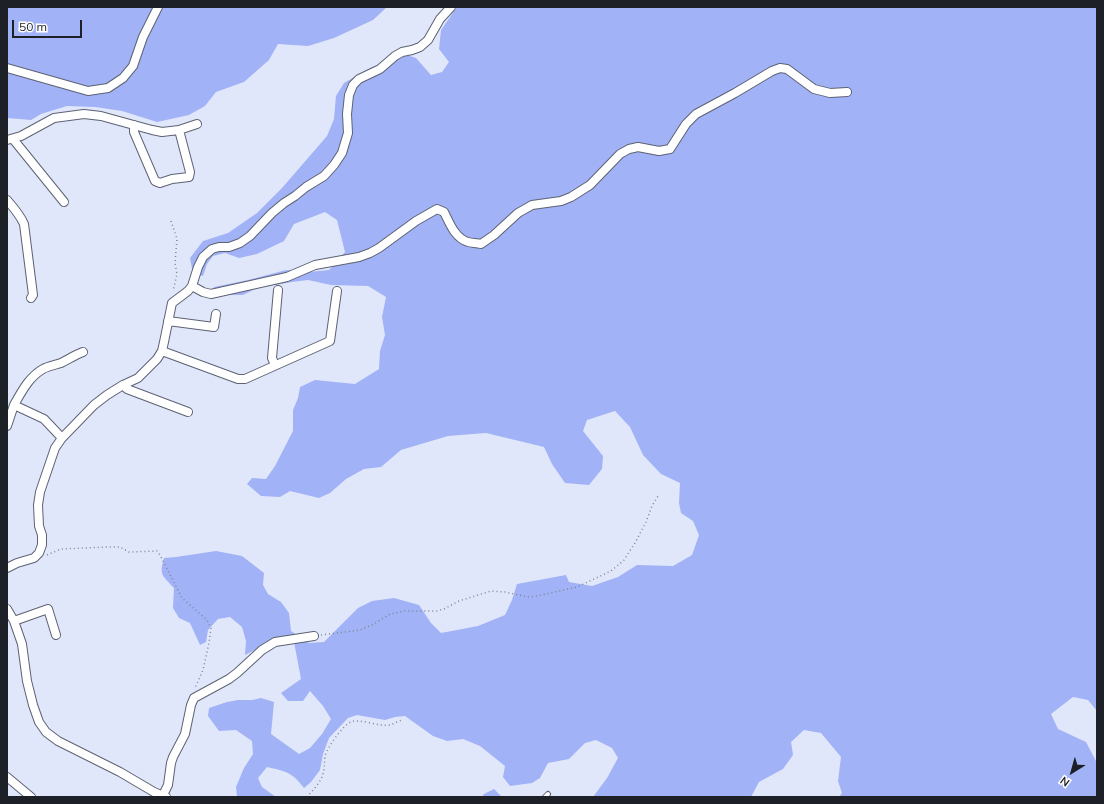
<!DOCTYPE html>
<html>
<head>
<meta charset="utf-8">
<style>
	body { margin:0 }
	#map { position:relative; width:1104px; height:804px; overflow:hidden; background:#e1e7fb; font-family:Mulish,sans-serif }
	canvas { display:block }
	.frame { position:absolute; inset:0; border:8px solid #1e2027; pointer-events:none }
	.north { position:absolute; left:1052px; top:752px; width:40px; height:40px; -webkit-text-stroke:3px #fff; paint-order:stroke; rotate:217deg; font-size:11px; font-weight:700; line-height:16px; text-align:center; color:#1e2027 }
	.north::after { content:''; display:block; margin:auto; width:14px; height:18px; background:#1e2027; clip-path:polygon(50% 0,100% 100%,50% 72%,0 100%) }
	.scale { position:absolute; left:12px; top:20px; width:70px; height:18px; box-sizing:border-box; border:2px solid #1e2027; border-top:0; padding-left:5px; font-size:12px; line-height:14px; white-space:nowrap; color:#1e2027; -webkit-text-stroke:3px #fff; paint-order:stroke }
</style>
</head>
<body>
<div id="map">
<canvas width="1104" height="804"></canvas>
<div class="frame"></div>
<div class="north">N</div>
<div class="scale">50 m</div>
</div>
<script>
const context = document.querySelector('canvas').getContext('2d');
context.lineJoin = 'round';
function fill(path, color) {
  context.fillStyle = color;
  context.fill(path, 'evenodd');
}
function trace(path, color, width, dash) {
  context.strokeStyle = color;
  context.lineWidth = width;
  context.lineCap = dash ? 'butt' : 'round';
  context.setLineDash(dash || []);
  context.stroke(path);
}
const green = new Path2D(`
	M 7,7 L 387,7 L 373,20 L 334,38 L 308,46 L 278,44 L 269,60 L 244,82 L 216,92 L 205,106 L 189,115 L 157,122 L 122,111 L 95,107 L 67,106 L 41,114 L 31,120 L 7,118 Z
	M 457,7 L 1097,7 L 1097,711 L 1088,700 L 1073,697 L 1051,714 L 1058,729 L 1086,742 L 1097,763 L 1097,797 L 839,797 L 842,793 L 838,781 L 841,757 L 821,733 L 804,730 L 791,742 L 793,755 L 783,769 L 759,782 L 751,797 L 593,797 L 607,778 L 618,758 L 612,748 L 596,740 L 585,743 L 569,759 L 548,763 L 540,778 L 532,783 L 510,786 L 503,777 L 505,766 L 480,746 L 463,739 L 447,741 L 433,736 L 405,716 L 395,717 L 385,720 L 357,715 L 348,718 L 329,738 L 323,754 L 320,770 L 311,782 L 304,788 C 292,772 285,771 267,767 L 258,778 L 262,787 L 276,797 L 237,797 L 236,787 L 244,768 L 253,754 L 252,741 L 236,730 L 219,731 L 208,716 L 209,708 L 227,702 L 238,700 L 252,700 L 261,698 L 274,702 L 271,734 L 299,754 L 310,748 L 322,734 L 331,719 L 323,706 L 310,691 L 303,701 L 288,701 L 281,693 L 301,679 L 294,642 L 285,636 L 264,643 L 253,651 L 245,655 L 246,641 L 242,627 L 230,617 L 218,619 L 208,630 L 206,642 L 200,645 L 190,623 L 179,618 L 173,608 L 174,588 C 162,575 159,575 164,558 L 176,557 L 216,551 L 242,556 L 264,573 L 263,585 L 268,594 L 281,602 L 289,613 L 291,631 L 309,643 L 324,642 L 358,608 L 372,601 L 394,598 L 419,605 L 431,623 L 441,633 L 478,626 L 505,615 L 512,600 L 517,584 L 566,575 L 569,582 L 592,586 L 618,577 L 637,565 L 673,566 L 692,555 L 699,535 L 693,521 L 681,513 L 679,503 L 680,483 L 661,474 L 643,455 L 630,427 L 615,411 L 587,420 L 583,431 L 603,456 L 602,469 L 589,485 L 565,483 L 552,464 L 544,447 L 486,433 L 448,436 L 401,450 L 381,467 L 364,469 L 346,479 L 330,493 L 319,498 L 290,491 L 280,497 L 261,496 L 247,484 L 252,478 L 266,479 L 275,466 L 293,431 L 293,410 L 298,398 L 300,387 L 315,380 L 355,384 L 379,369 L 380,351 L 385,335 L 382,317 L 386,297 L 368,286 L 331,285 L 308,280 L 292,282 L 257,288 L 243,295 L 211,295 L 214,287 L 248,280 L 286,270 L 309,272 L 329,270 L 345,252 L 337,220 L 325,212 L 294,224 L 284,241 L 257,254 L 239,258 L 225,253 L 213,256 L 207,264 L 203,276 L 193,274 L 190,258 L 203,241 L 228,233 L 257,213 L 282,188 L 327,136 L 334,119 L 336,96 L 344,83 L 372,67 L 391,63 L 407,55 L 416,58 L 431,75 L 442,72 L 449,62 L 439,49 L 441,30 Z
	M 494,789 L 502,797 L 482,797 L 484,794 Z`);
const path = new Path2D(`
	M 171,221 L 177,239 L 175,263 L 177,274 L 173,291
	M 47,555 L 61,549 L 107,547 L 120,547 L 129,552 L 157,551 L 160,555 L 182,598 L 207,620 L 211,628 L 209,643 L 203,670 L 195,688
	M 321,635 L 360,630 L 372,625 L 390,614 L 405,611 L 437,611 L 444,609 L 459,601 L 491,591 L 505,592 L 528,597 L 537,596 L 577,587 L 611,571 L 624,560 L 635,543 L 646,522 L 652,506 L 658,496
	M 307,797 C 312,791 319,784 322,777 C 325,770 324,764 325,756 C 327,748 343,725 351,722 C 359,718 379,727 390,725 C 394,724 398,721 402,720`);
const lane = new Path2D(`
	M 545,797 L 548,794`);
const street = new Path2D(`
	M 7,68 L 88,91 L 108,88 L 123,78 L 133,66 L 143,37 L 158,7
	M 134,125 L 134,132 L 155,181 L 160,183 L 172,179 L 189,177 L 190,172 L 179,130
	M 13,139 L 64,202
	M 7,140 L 21,136 L 54,118 L 84,114 L 101,116 L 152,130 L 162,132 L 179,130 L 197,124
	M 7,200 C 14,208 20,215 24,224 L 33,295 L 31,298
	M 192,286 L 203,292 L 211,294 L 287,277 L 315,265 L 359,257 L 370,253 L 379,248 L 416,221 L 437,209 L 444,212 C 450,224 455,238 468,242 C 472,243 477,243 481,244 L 494,235 L 518,213 L 532,205 L 561,201 L 571,197 L 590,185 L 620,154 L 629,149 L 638,147 L 659,151 L 670,149 L 686,124 L 696,114 L 735,93 L 772,71 L 780,68 L 787,69 L 814,89 L 830,93 L 847,92
	M 168,321 L 214,327 L 216,314
	M 162,351 L 238,379 L 245,379 L 330,341 L 337,291
	M 275,365 L 272,358 L 278,290
	M 123,385 L 127,389 L 188,412
	M 14,405 C 22,391 29,377 43,369 C 48,366 55,365 61,363 C 69,359 75,355 83,352
	M 7,426 L 14,405 L 44,419 L 62,438
	M 7,568 L 17,563 L 34,558 L 39,553 L 42,545 L 42,535 L 39,526 L 38,505 L 40,492 L 55,448 L 62,438 L 94,405 L 107,395 L 123,385 L 138,378 L 157,359 L 162,351 L 164,342 L 172,303 L 188,291 L 192,286 L 198,267 L 203,257 L 212,249 L 219,247 L 229,247 L 240,243 L 250,236 L 272,213 L 284,203 L 295,196 L 306,187 L 324,176 L 334,165 L 342,153 L 348,133 L 347,114 L 349,95 L 353,85 L 359,79 L 380,69 L 395,56 L 402,52 L 412,50 L 420,47 L 428,40 L 440,19 L 451,7
	M 7,609 L 14,621 L 22,644 L 27,681 L 33,705 L 39,722 L 46,732 L 58,741 L 120,772 L 154,792 L 166,797
	M 14,621 L 48,609 L 56,635
	M 7,777 L 31,797
	M 163,795 L 168,785 L 171,763 L 173,757 L 185,734 L 191,705 L 194,698 L 229,679 L 237,673 L 262,650 L 275,642 L 314,636`);
fill(green, '#a1b2f6');
trace(lane, '#5d6273', 6);
trace(street, '#5d6273', 10);
trace(path, '#818592', 1.5, [1, 3]);
trace(lane, '#fff', 4);
trace(street, '#fff', 8);
</script>
</body>
</html>
